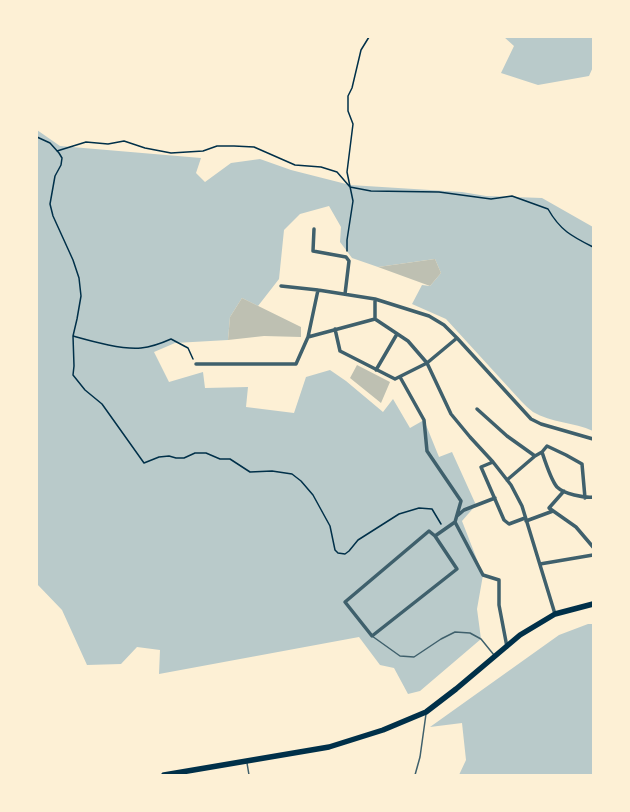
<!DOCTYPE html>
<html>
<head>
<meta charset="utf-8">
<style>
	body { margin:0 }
	#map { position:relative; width:630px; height:812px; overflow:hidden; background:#fdf0d5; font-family:"DM Sans",sans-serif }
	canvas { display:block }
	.frame { position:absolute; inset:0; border:38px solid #fdf0d5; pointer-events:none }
</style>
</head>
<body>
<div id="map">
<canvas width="630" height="812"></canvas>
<div class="frame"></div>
</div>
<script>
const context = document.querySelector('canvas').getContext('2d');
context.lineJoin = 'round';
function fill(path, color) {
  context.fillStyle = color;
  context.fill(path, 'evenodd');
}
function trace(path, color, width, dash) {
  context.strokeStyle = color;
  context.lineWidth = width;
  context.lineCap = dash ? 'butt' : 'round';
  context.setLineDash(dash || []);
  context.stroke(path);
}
const green = new Path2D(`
	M 504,37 L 593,37 L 593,67 L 589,76 L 538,85 L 501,73 L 514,46 Z
	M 37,130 L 60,146 L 201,158 L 196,173 L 205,182 L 231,163 L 260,159 L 291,170 L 350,185 L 462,192 L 486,196 L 542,198 L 593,227 L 593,431 C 574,422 551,423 533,412 C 529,409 525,405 521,401 L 446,319 L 412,304 L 422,285 L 430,286 L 441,273 L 435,259 L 378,267 L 352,258 L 340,242 L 341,227 L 329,206 L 300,214 L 284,230 L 279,279 L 258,306 L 242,298 L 230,317 L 228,340 L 175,343 L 154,352 L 169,382 L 203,372 L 205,388 L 248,387 L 246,407 L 294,413 L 306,377 L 330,370 L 346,381 L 383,412 L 393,399 L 410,428 L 424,420 L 439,457 L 452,452 L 476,505 L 462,521 L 483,575 L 477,609 L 481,639 L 420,691 L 408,694 L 394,668 L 380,665 L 359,637 L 159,674 L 160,650 L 137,647 L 121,664 L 87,665 L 62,610 L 37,584 Z
	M 588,624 L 593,624 L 593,775 L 459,775 L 466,760 L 462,723 L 430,727 L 559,635 Z`);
const building = new Path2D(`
	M 435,259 L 441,273 L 430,286 L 378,267 Z
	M 242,298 L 301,327 L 301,337 L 264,336 L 228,340 L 230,317 Z
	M 357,365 L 390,382 L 381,403 L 350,378 Z`);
const path = new Path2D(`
	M 37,137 L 50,143 L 59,153 L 62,158 L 61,165 L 55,176 L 50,204 L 53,216 L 73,260 L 79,278 L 81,296 L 77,319 L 73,336 L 74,366 L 73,375 L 85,390 L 102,404 L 144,463 L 159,457 L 169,456 L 176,458 L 184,458 L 195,453 L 206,453 L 220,459 L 230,459 L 250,472 L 272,471 L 292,474 L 301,481 L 313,495 L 330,526 L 335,550 L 338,553 L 345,554 L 349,551 L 358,540 L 399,514 L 419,508 L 432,509 L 441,524
	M 57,151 L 86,142 L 108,144 L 124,141 L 145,148 L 171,153 L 203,151 L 217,146 L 234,146 L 254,147 L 295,165 L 321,167 L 337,172 L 350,187 L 371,191 L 439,192 L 491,199 L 512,196 L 548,209 C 560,230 571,236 593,247
	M 347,251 L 347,240 L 353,201 L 347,172 L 353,124 L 348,111 L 348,96 L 352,88 L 361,50 L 369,37
	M 73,336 C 91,341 122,350 141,348 C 151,347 162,343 171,339 L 188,348 L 193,359`);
const service = new Path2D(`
	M 372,636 L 400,656 L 414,657 L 441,639 L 455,632 L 470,633 L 481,639 L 494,655
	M 247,763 L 249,775
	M 415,775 L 420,757 L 426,714`);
const minor = new Path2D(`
	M 314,229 L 313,251 L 346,257 L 349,261 L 345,294
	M 281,286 L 318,290 L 375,299 L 429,316 L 444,325 L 457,338 L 531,419 L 541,424 L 593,439
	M 375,299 L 375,319
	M 335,329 L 340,351 L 395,379 L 427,363 L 457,338
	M 308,337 L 318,290
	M 196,364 L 296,364 L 308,337 L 375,319 L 408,341 L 427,363 L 451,414 L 470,437 L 493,462 L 511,485 L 522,506 L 555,614
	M 376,370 L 397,334
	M 400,377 L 424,420 L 427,451 L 461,501 L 455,522 L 435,536
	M 477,409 L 507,436 L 535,456 L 542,452 C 545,461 551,480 557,487 C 564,494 584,498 593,497
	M 542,452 L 547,446 L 566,455 L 582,464 L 585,498
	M 493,462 L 481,467 L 504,520 L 509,524 L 525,518
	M 507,480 L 535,456
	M 564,491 L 549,508 L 576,527 L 593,547
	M 457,516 L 464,510 L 495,498
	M 526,521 L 553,511
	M 455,522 L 483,575 L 499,580 L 499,605 L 507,647
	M 429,531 L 435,536 L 457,569 L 372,636 L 345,602 Z
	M 540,564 L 593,555`);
const primary = new Path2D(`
	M 164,775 L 329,747 L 383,730 L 426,712 L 456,689 L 520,635 L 555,614 L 593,604`);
fill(green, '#b9caca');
fill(building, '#bec0b2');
trace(path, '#003049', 1.5);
trace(service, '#3f606c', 1.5);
trace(minor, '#3f606c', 3.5);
trace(primary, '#003049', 5.5);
</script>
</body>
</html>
